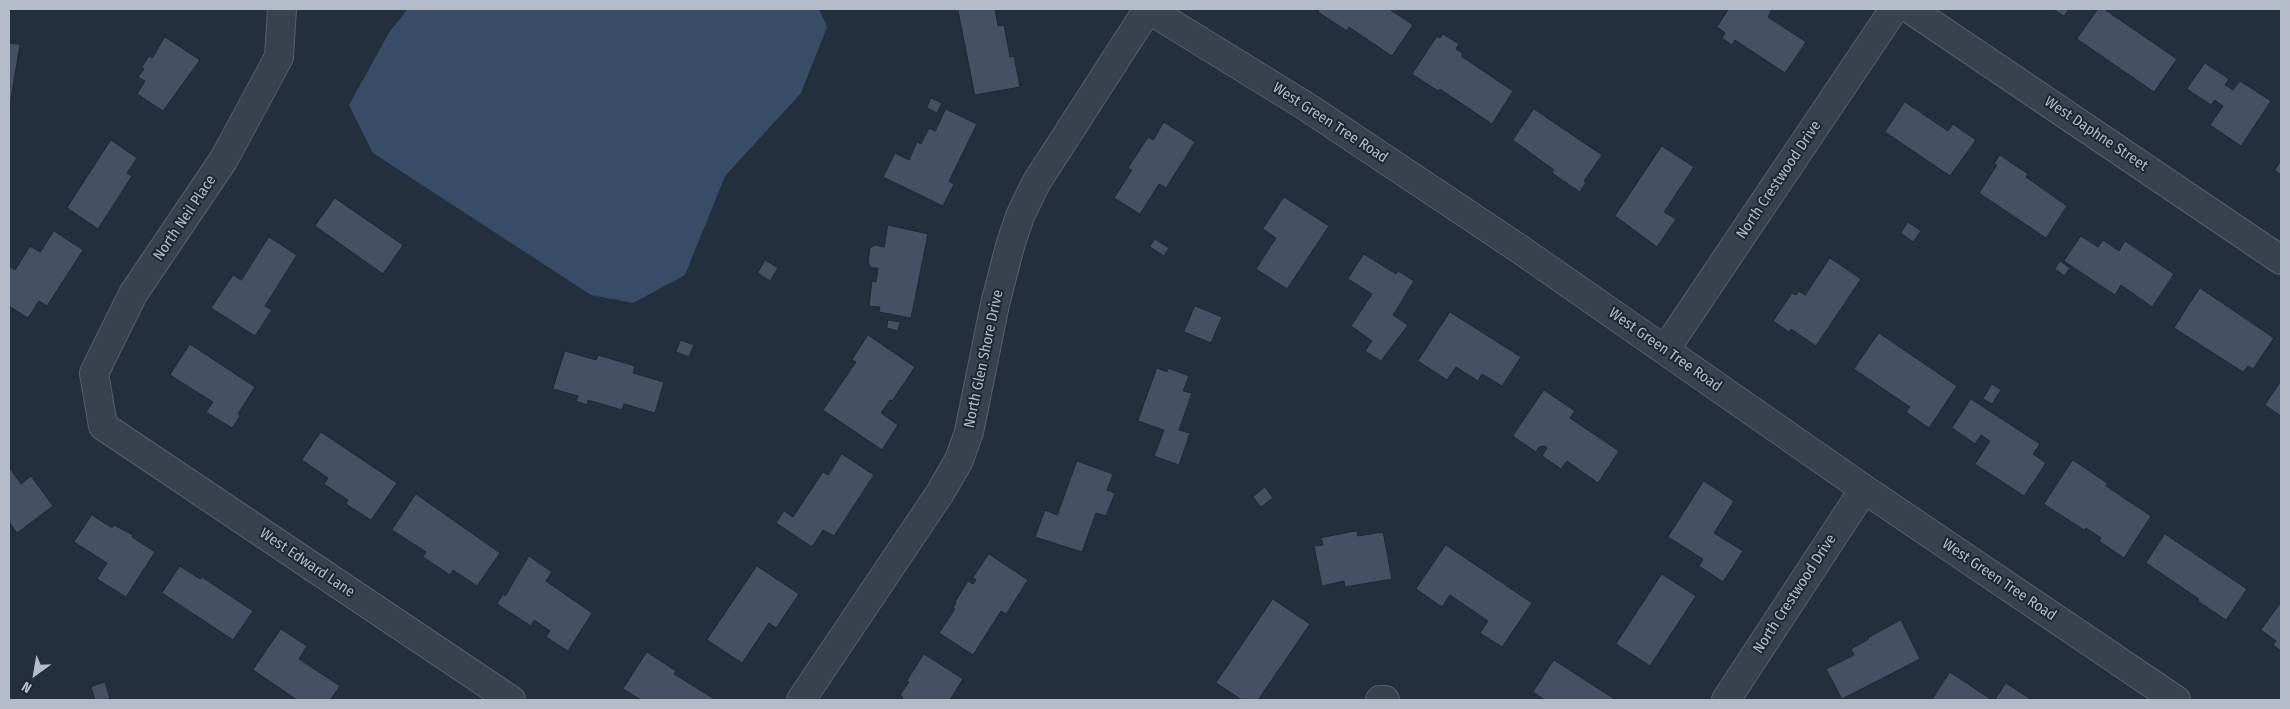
<!DOCTYPE html>
<html>
<head>
<meta charset="utf-8">
<style>
	body { margin:0 }
	#map { position:relative; width:2290px; height:709px; overflow:hidden; background:#242f3e; font-family:"Fira Sans Condensed",sans-serif }
	canvas { display:block }
	.frame { position:absolute; inset:0; border:10px solid #b4bcc9; pointer-events:none }
	.north { position:absolute; left:10px; top:649px; width:50px; height:50px; -webkit-text-stroke:4px #1d2633; paint-order:stroke; rotate:212deg; font-size:14px; font-weight:700; line-height:20px; text-align:center; color:#b4bcc9 }
	.north::after { content:''; display:block; margin:auto; width:18px; height:22px; background:#b4bcc9; clip-path:polygon(50% 0,100% 100%,50% 72%,0 100%) }
</style>
</head>
<body>
<div id="map">
<canvas width="2290" height="709"></canvas>
<div class="frame"></div>
<div class="north">N</div>
</div>
<script>
const context = document.querySelector('canvas').getContext('2d');
context.lineJoin = 'round';
function fill(path, color) {
  context.fillStyle = color;
  context.fill(path, 'evenodd');
}
function trace(path, color, width, dash) {
  context.strokeStyle = color;
  context.lineWidth = width;
  context.lineCap = dash ? 'butt' : 'round';
  context.setLineDash(dash || []);
  context.stroke(path);
}
function label(font, color, halo, rows, align = 'center') {
  context.font = font + ' "Fira Sans Condensed",sans-serif';
  context.lineWidth = 4;
  context.setLineDash([]);
  context.textBaseline = 'middle';
  context.strokeStyle = halo;
  context.fillStyle = color;
  for (const [text, x, y, turn = 0] of rows) {
    context.save();
    context.translate(x, y);
    context.rotate((+turn || 0) * Math.PI / 180);
    context.textAlign = isNaN(turn) ? turn : align;
    if (halo) context.strokeText(text, 0, 0);
    context.fillText(text, 0, 0);
    context.restore();
  }
}
const water = new Path2D(`
	M 408,9 L 819,9 L 827,27 L 801,93 L 725,176 L 685,275 L 633,303 L 591,295 L 373,153 L 349,105 L 390,31 Z`);
const building = new Path2D(`
	M 958,9 L 995,9 L 998,26 L 1004,25 L 1010,57 L 1014,56 L 1020,87 L 975,95 Z
	M 1320,9 L 1389,9 L 1413,25 L 1392,56 L 1349,27 L 1347,31 L 1318,12 Z
	M 1729,9 L 1772,9 L 1768,17 L 1806,42 L 1785,73 L 1735,40 L 1732,45 L 1722,38 L 1725,33 L 1717,27 Z
	M 2053,9 L 2069,9 L 2064,16 Z
	M 2098,9 L 2104,9 L 2177,59 L 2154,92 L 2077,39 Z
	M 1443,34 L 1459,44 L 1456,49 L 1463,54 L 1461,56 L 1513,91 L 1492,124 L 1440,89 L 1438,91 L 1412,74 L 1437,36 L 1440,38 Z
	M 165,37 L 200,60 L 163,111 L 137,94 L 145,81 L 138,77 L 144,69 L 142,67 L 149,56 L 152,58 Z
	M 9,43 L 20,44 L 9,111 Z
	M 2205,63 L 2229,79 L 2225,85 L 2233,90 L 2240,81 L 2271,101 L 2241,146 L 2210,125 L 2223,106 L 2215,100 L 2211,105 L 2187,89 Z
	M 931,98 L 942,103 L 937,113 L 927,108 Z
	M 1905,102 L 1948,131 L 1953,124 L 1976,140 L 1950,176 L 1885,132 Z
	M 946,109 L 977,124 L 949,181 L 954,184 L 943,206 L 883,177 L 895,153 L 909,160 L 917,142 L 921,144 L 929,128 L 935,131 Z
	M 1534,109 L 1602,155 L 1584,181 L 1586,182 L 1580,192 L 1552,173 L 1554,170 L 1513,140 Z
	M 1164,122 L 1195,142 L 1166,188 L 1159,184 L 1140,214 L 1114,198 L 1132,170 L 1128,168 L 1148,137 L 1153,140 Z
	M 111,140 L 137,158 L 127,173 L 132,176 L 98,229 L 67,208 Z
	M 1662,146 L 1694,167 L 1664,212 L 1676,219 L 1657,247 L 1615,216 Z
	M 2000,155 L 2028,174 L 2026,177 L 2067,206 L 2046,238 L 1979,193 L 1997,165 L 1994,164 Z
	M 2281,161 L 2281,175 L 2275,170 Z
	M 1284,197 L 1329,226 L 1287,289 L 1256,269 L 1276,238 L 1263,229 Z
	M 335,198 L 403,245 L 383,274 L 315,226 Z
	M 1908,222 L 1921,231 L 1913,242 L 1901,233 Z
	M 888,225 L 928,234 L 911,318 L 879,312 L 880,307 L 869,306 L 872,281 L 876,282 L 878,268 L 871,268 L 868,262 L 870,248 L 875,245 L 884,247 Z
	M 54,231 L 83,250 L 47,306 L 39,301 L 28,318 L 9,306 L 9,266 L 15,270 L 30,246 L 40,252 Z
	M 2081,236 L 2098,247 L 2103,240 L 2119,251 L 2125,241 L 2174,274 L 2152,307 L 2121,285 L 2115,295 L 2064,261 Z
	M 269,237 L 297,255 L 265,306 L 272,310 L 255,336 L 211,308 L 233,275 L 241,280 Z
	M 1155,239 L 1169,248 L 1164,256 L 1150,247 Z
	M 1364,254 L 1396,274 L 1398,271 L 1414,281 L 1393,315 L 1408,325 L 1381,361 L 1365,351 L 1372,341 L 1351,326 L 1372,294 L 1348,279 Z
	M 1830,258 L 1861,279 L 1816,346 L 1791,329 L 1789,332 L 1773,321 L 1792,293 L 1796,295 L 1799,291 L 1805,295 Z
	M 765,260 L 778,268 L 770,281 L 758,273 Z
	M 2060,261 L 2070,268 L 2064,276 L 2055,269 Z
	M 2200,288 L 2274,338 L 2253,369 L 2248,366 L 2243,372 L 2174,328 Z
	M 1195,306 L 1222,317 L 1211,343 L 1184,332 Z
	M 1450,312 L 1521,357 L 1502,386 L 1482,374 L 1478,381 L 1456,367 L 1447,380 L 1418,361 Z
	M 888,320 L 900,322 L 898,331 L 887,328 Z
	M 1879,333 L 1957,386 L 1929,428 L 1906,412 L 1910,407 L 1854,369 Z
	M 868,335 L 915,367 L 892,401 L 890,400 L 881,413 L 898,425 L 882,450 L 823,410 L 856,362 L 852,360 Z
	M 681,340 L 694,345 L 689,357 L 676,352 Z
	M 190,344 L 255,387 L 238,414 L 240,416 L 232,428 L 206,412 L 213,402 L 170,375 Z
	M 565,351 L 596,360 L 598,355 L 635,366 L 633,373 L 664,382 L 655,413 L 624,404 L 622,410 L 588,400 L 587,405 L 576,401 L 578,396 L 553,389 Z
	M 1157,368 L 1167,372 L 1168,368 L 1189,376 L 1183,391 L 1192,393 L 1179,430 L 1190,433 L 1179,465 L 1154,456 L 1164,430 L 1138,421 Z
	M 2281,381 L 2281,416 L 2265,405 Z
	M 1992,384 L 2001,390 L 1992,404 L 1983,399 Z
	M 1544,390 L 1575,411 L 1570,418 L 1619,451 L 1598,483 L 1567,461 L 1561,469 L 1542,456 L 1547,448 L 1545,446 L 1539,447 L 1536,452 L 1513,436 Z
	M 1971,399 L 2040,444 L 2033,454 L 2046,463 L 2024,496 L 1975,464 L 1990,441 L 1981,435 L 1975,444 L 1952,428 Z
	M 321,432 L 397,483 L 371,520 L 346,504 L 348,500 L 324,484 L 328,478 L 302,460 Z
	M 842,454 L 874,475 L 834,536 L 823,530 L 812,547 L 776,523 L 784,511 L 793,517 L 823,472 L 828,475 Z
	M 2073,460 L 2107,483 L 2106,486 L 2151,516 L 2124,558 L 2099,541 L 2101,538 L 2086,528 L 2084,530 L 2044,504 Z
	M 1077,461 L 1113,474 L 1107,490 L 1115,493 L 1106,516 L 1096,513 L 1082,552 L 1035,537 L 1045,510 L 1057,515 Z
	M 9,467 L 21,484 L 31,476 L 53,506 L 17,533 L 9,522 Z
	M 1704,481 L 1734,501 L 1714,533 L 1743,551 L 1723,582 L 1699,566 L 1703,559 L 1668,537 Z
	M 1265,487 L 1273,498 L 1261,507 L 1253,497 Z
	M 416,494 L 500,553 L 477,586 L 453,570 L 450,575 L 423,557 L 426,552 L 392,530 Z
	M 92,515 L 112,528 L 114,525 L 133,535 L 132,537 L 155,552 L 126,597 L 97,579 L 107,563 L 74,542 Z
	M 1357,531 L 1358,536 L 1383,532 L 1392,579 L 1345,587 L 1344,581 L 1322,586 L 1314,546 L 1323,545 L 1321,538 Z
	M 2165,534 L 2247,589 L 2226,620 L 2198,601 L 2199,599 L 2146,563 Z
	M 1446,545 L 1532,603 L 1502,647 L 1480,633 L 1488,621 L 1450,595 L 1442,607 L 1416,589 Z
	M 989,554 L 1028,580 L 1006,614 L 1001,611 L 973,655 L 939,633 L 955,609 L 953,608 L 956,603 L 955,602 L 968,581 L 973,584 L 976,580 L 973,578 Z
	M 529,556 L 552,572 L 546,581 L 592,613 L 568,651 L 546,637 L 550,631 L 534,620 L 531,626 L 497,604 L 503,594 L 505,596 Z
	M 180,566 L 200,579 L 202,577 L 253,611 L 233,640 L 162,593 Z
	M 757,566 L 799,594 L 776,628 L 769,623 L 742,663 L 707,640 Z
	M 1662,574 L 1696,596 L 1650,666 L 1616,644 Z
	M 1273,599 L 1310,624 L 1258,700 L 1242,700 L 1216,683 Z
	M 2280,604 L 2281,605 L 2281,651 L 2273,645 L 2276,641 L 2261,630 Z
	M 1901,620 L 1920,659 L 1842,699 L 1826,669 L 1854,655 L 1851,649 L 1869,639 L 1868,638 Z
	M 281,629 L 307,646 L 299,659 L 340,686 L 330,700 L 297,700 L 253,670 Z
	M 647,652 L 676,671 L 674,674 L 716,700 L 641,700 L 623,689 Z
	M 924,654 L 963,679 L 950,700 L 901,700 L 903,697 L 900,695 L 909,682 L 907,681 Z
	M 1554,660 L 1616,700 L 1545,700 L 1533,692 Z
	M 1950,672 L 1992,700 L 1932,700 Z
	M 105,682 L 110,699 L 95,700 L 91,687 Z
	M 2006,683 L 2032,700 L 1995,700 Z`);
const minor = new Path2D(`
	M 282,9 L 279,57 L 224,159 L 133,294 L 94,373 L 103,426 L 511,700
	M 1148,9 L 1307,107 L 1521,250 L 1864,489 L 2176,700
	M 1910,9 L 2281,260
	M 1665,350 L 1894,9
	M 801,700 L 940,493 L 959,460 L 969,432 L 995,304 L 1010,246 L 1020,216 L 1036,183 L 1148,9
	M 1380,700 L 1385,700
	M 1726,700 L 1864,489`);
const streetNames = [
	["West Green Tree Road",1330,123,33],
	["West Daphne Street",2096,134,34],
	["North Crestwood Drive",1779,180,-56],
	["North Neil Place",185,218,-56],
	["West Green Tree Road",1665,350,35],
	["North Glen Shore Drive",984,359,-78],
	["West Edward Lane",307,563,34],
	["West Green Tree Road",1999,580,34],
	["North Crestwood Drive",1795,594,-57]
];
fill(water, '#394c67');
fill(building, '#455162');
trace(building, '#1f2835', 1);
trace(minor, '#565f6c', 30);
trace(minor, '#38414e', 28);
label('15px', '#b4bcc9', '#1d2633', streetNames);
</script>
</body>
</html>
